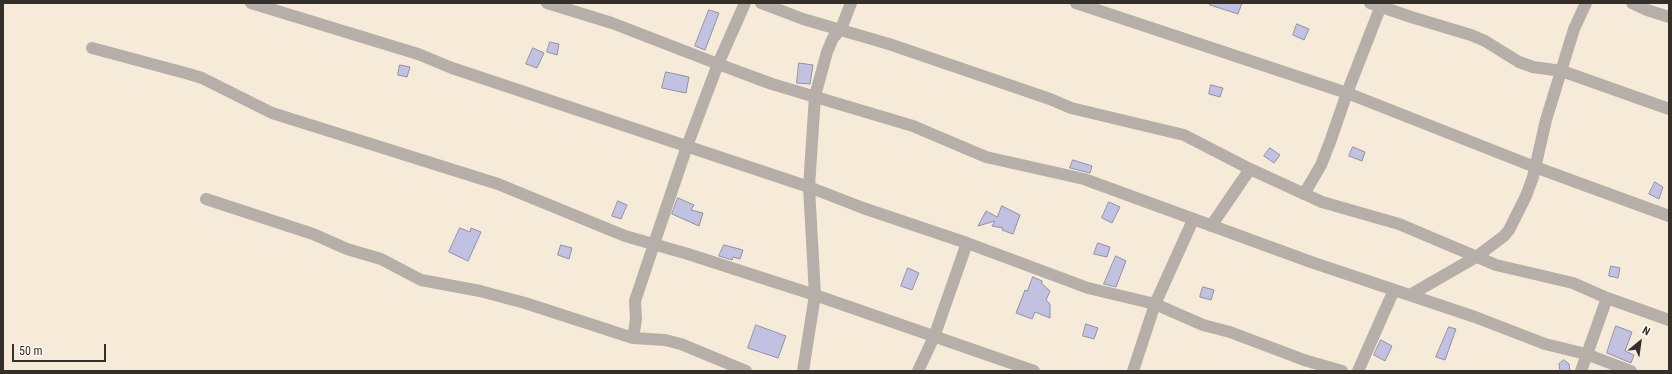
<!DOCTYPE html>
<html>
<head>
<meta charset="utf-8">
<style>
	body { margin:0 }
	#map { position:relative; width:1672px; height:374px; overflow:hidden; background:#f6ebd8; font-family:"Roboto Condensed",sans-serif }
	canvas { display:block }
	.frame { position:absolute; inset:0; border:4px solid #343029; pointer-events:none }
	.north { position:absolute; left:1620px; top:322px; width:40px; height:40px; -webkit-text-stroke:3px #fef9f1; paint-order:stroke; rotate:29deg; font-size:11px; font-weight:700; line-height:16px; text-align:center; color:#343029 }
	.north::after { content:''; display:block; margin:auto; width:14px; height:18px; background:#343029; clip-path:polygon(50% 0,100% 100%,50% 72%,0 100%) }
	.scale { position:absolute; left:12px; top:344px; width:94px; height:18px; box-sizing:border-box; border:2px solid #343029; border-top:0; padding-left:5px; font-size:12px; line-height:14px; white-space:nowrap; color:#343029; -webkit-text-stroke:3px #fef9f1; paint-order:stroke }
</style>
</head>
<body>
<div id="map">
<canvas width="1672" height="374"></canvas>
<div class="frame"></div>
<div class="north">N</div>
<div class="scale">50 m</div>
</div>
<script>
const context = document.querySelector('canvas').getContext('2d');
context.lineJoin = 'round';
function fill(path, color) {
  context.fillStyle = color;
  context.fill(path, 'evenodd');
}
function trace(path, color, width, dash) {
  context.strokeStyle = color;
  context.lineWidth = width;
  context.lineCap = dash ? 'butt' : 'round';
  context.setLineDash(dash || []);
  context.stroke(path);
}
const building = new Path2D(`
	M 1210,3 L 1242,3 L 1238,14 L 1210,5 Z
	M 709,10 L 719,13 L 705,50 L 695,46 Z
	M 1297,24 L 1309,29 L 1304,40 L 1293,35 Z
	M 550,42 L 559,44 L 557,55 L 547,52 Z
	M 533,48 L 544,53 L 537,68 L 526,64 Z
	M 799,63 L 813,65 L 810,84 L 797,83 Z
	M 400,65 L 410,67 L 407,77 L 398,75 Z
	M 666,72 L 689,77 L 686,93 L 662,88 Z
	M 1211,85 L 1223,88 L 1220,97 L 1209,94 Z
	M 1353,147 L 1365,152 L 1362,161 L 1349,156 Z
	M 1270,148 L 1280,155 L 1274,163 L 1264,156 Z
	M 1073,160 L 1092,166 L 1090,173 L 1070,168 Z
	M 1655,182 L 1663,187 L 1659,199 L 1649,194 Z
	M 678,198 L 694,205 L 691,210 L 703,213 L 699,226 L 672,214 Z
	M 618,201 L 627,205 L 621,219 L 612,216 Z
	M 1109,202 L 1120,207 L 1112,223 L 1102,218 Z
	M 1002,206 L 1020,215 L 1013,234 L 1002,230 L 1003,228 L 992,226 L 995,221 L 978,226 L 986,211 L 997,217 Z
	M 460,228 L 470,232 L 471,228 L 481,232 L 468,261 L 449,252 Z
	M 1098,243 L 1110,247 L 1107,257 L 1094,254 Z
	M 561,245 L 572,248 L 569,259 L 558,255 Z
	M 724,245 L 743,250 L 740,259 L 733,257 L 732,260 L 719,256 Z
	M 1116,256 L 1126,261 L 1116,287 L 1104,284 Z
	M 1611,266 L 1620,268 L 1618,278 L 1609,276 Z
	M 908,268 L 919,273 L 912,290 L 901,286 Z
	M 1033,277 L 1042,281 L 1042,284 L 1050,291 L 1046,300 L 1050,304 L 1050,318 L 1035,312 L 1032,319 L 1016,313 L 1025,290 L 1027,291 Z
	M 1203,287 L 1214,290 L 1211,300 L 1200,297 Z
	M 1086,324 L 1098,328 L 1094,339 L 1083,336 Z
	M 756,325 L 786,336 L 778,358 L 748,348 Z
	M 1616,326 L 1632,332 L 1625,351 L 1634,355 L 1631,363 L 1607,353 Z
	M 1449,327 L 1456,329 L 1445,360 L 1436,357 Z
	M 1381,340 L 1392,346 L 1385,361 L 1374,355 Z
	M 1564,360 L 1569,364 L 1570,371 L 1560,371 L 1559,364 Z`);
const minor = new Path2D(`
	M 251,3 L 418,54 L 452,68 L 809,187 L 863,208 L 967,243 L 1088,288 L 1155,304 L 1203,325 L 1230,332 L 1304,360 L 1342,371
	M 547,3 L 612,23 L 718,64 L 772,84 L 913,126 L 986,157 L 1084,179 L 1311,262 L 1475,317 L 1545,344 L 1586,354 L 1631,371
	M 761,3 L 803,19 L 889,44 L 1050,99 L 1071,108 L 1184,135 L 1250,169 L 1322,202 L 1399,224 L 1496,265 L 1573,283 L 1607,298 L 1669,320
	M 1076,3 L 1347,93 L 1535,167 L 1669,216
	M 1370,3 L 1411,17 L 1471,35 L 1485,41 L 1519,62 L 1533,67 L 1562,71 L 1669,109
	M 1632,3 L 1647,10 L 1669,17
	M 92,48 L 189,74 L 202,78 L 272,113 L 498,184 L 625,236 L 688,254 L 815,295 L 1034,371
	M 1304,194 L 1321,165 L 1330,142 L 1347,93 L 1382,3
	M 206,199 L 313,234 L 347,249 L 381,259 L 421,280 L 480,291 L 525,303 L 633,338 L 665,340 L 681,344 L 746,371
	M 1211,226 L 1250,169
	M 1410,295 L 1476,257 L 1504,236 L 1509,230 L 1526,196 L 1533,177 L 1546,120 L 1574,29 L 1586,3
	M 633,338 L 636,319 L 635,301 L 654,244 L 687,146 L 718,64 L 745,3
	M 803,371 L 815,295 L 809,187 L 815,96 L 827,52 L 833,38 L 841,29 L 851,3
	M 918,371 L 934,337 L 967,243
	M 1133,371 L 1155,304 L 1193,220
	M 1358,371 L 1394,290
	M 1581,371 L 1607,298`);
fill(building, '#c1c2e1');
trace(building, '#9091a4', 1);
trace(minor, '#b6afa9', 12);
</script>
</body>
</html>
